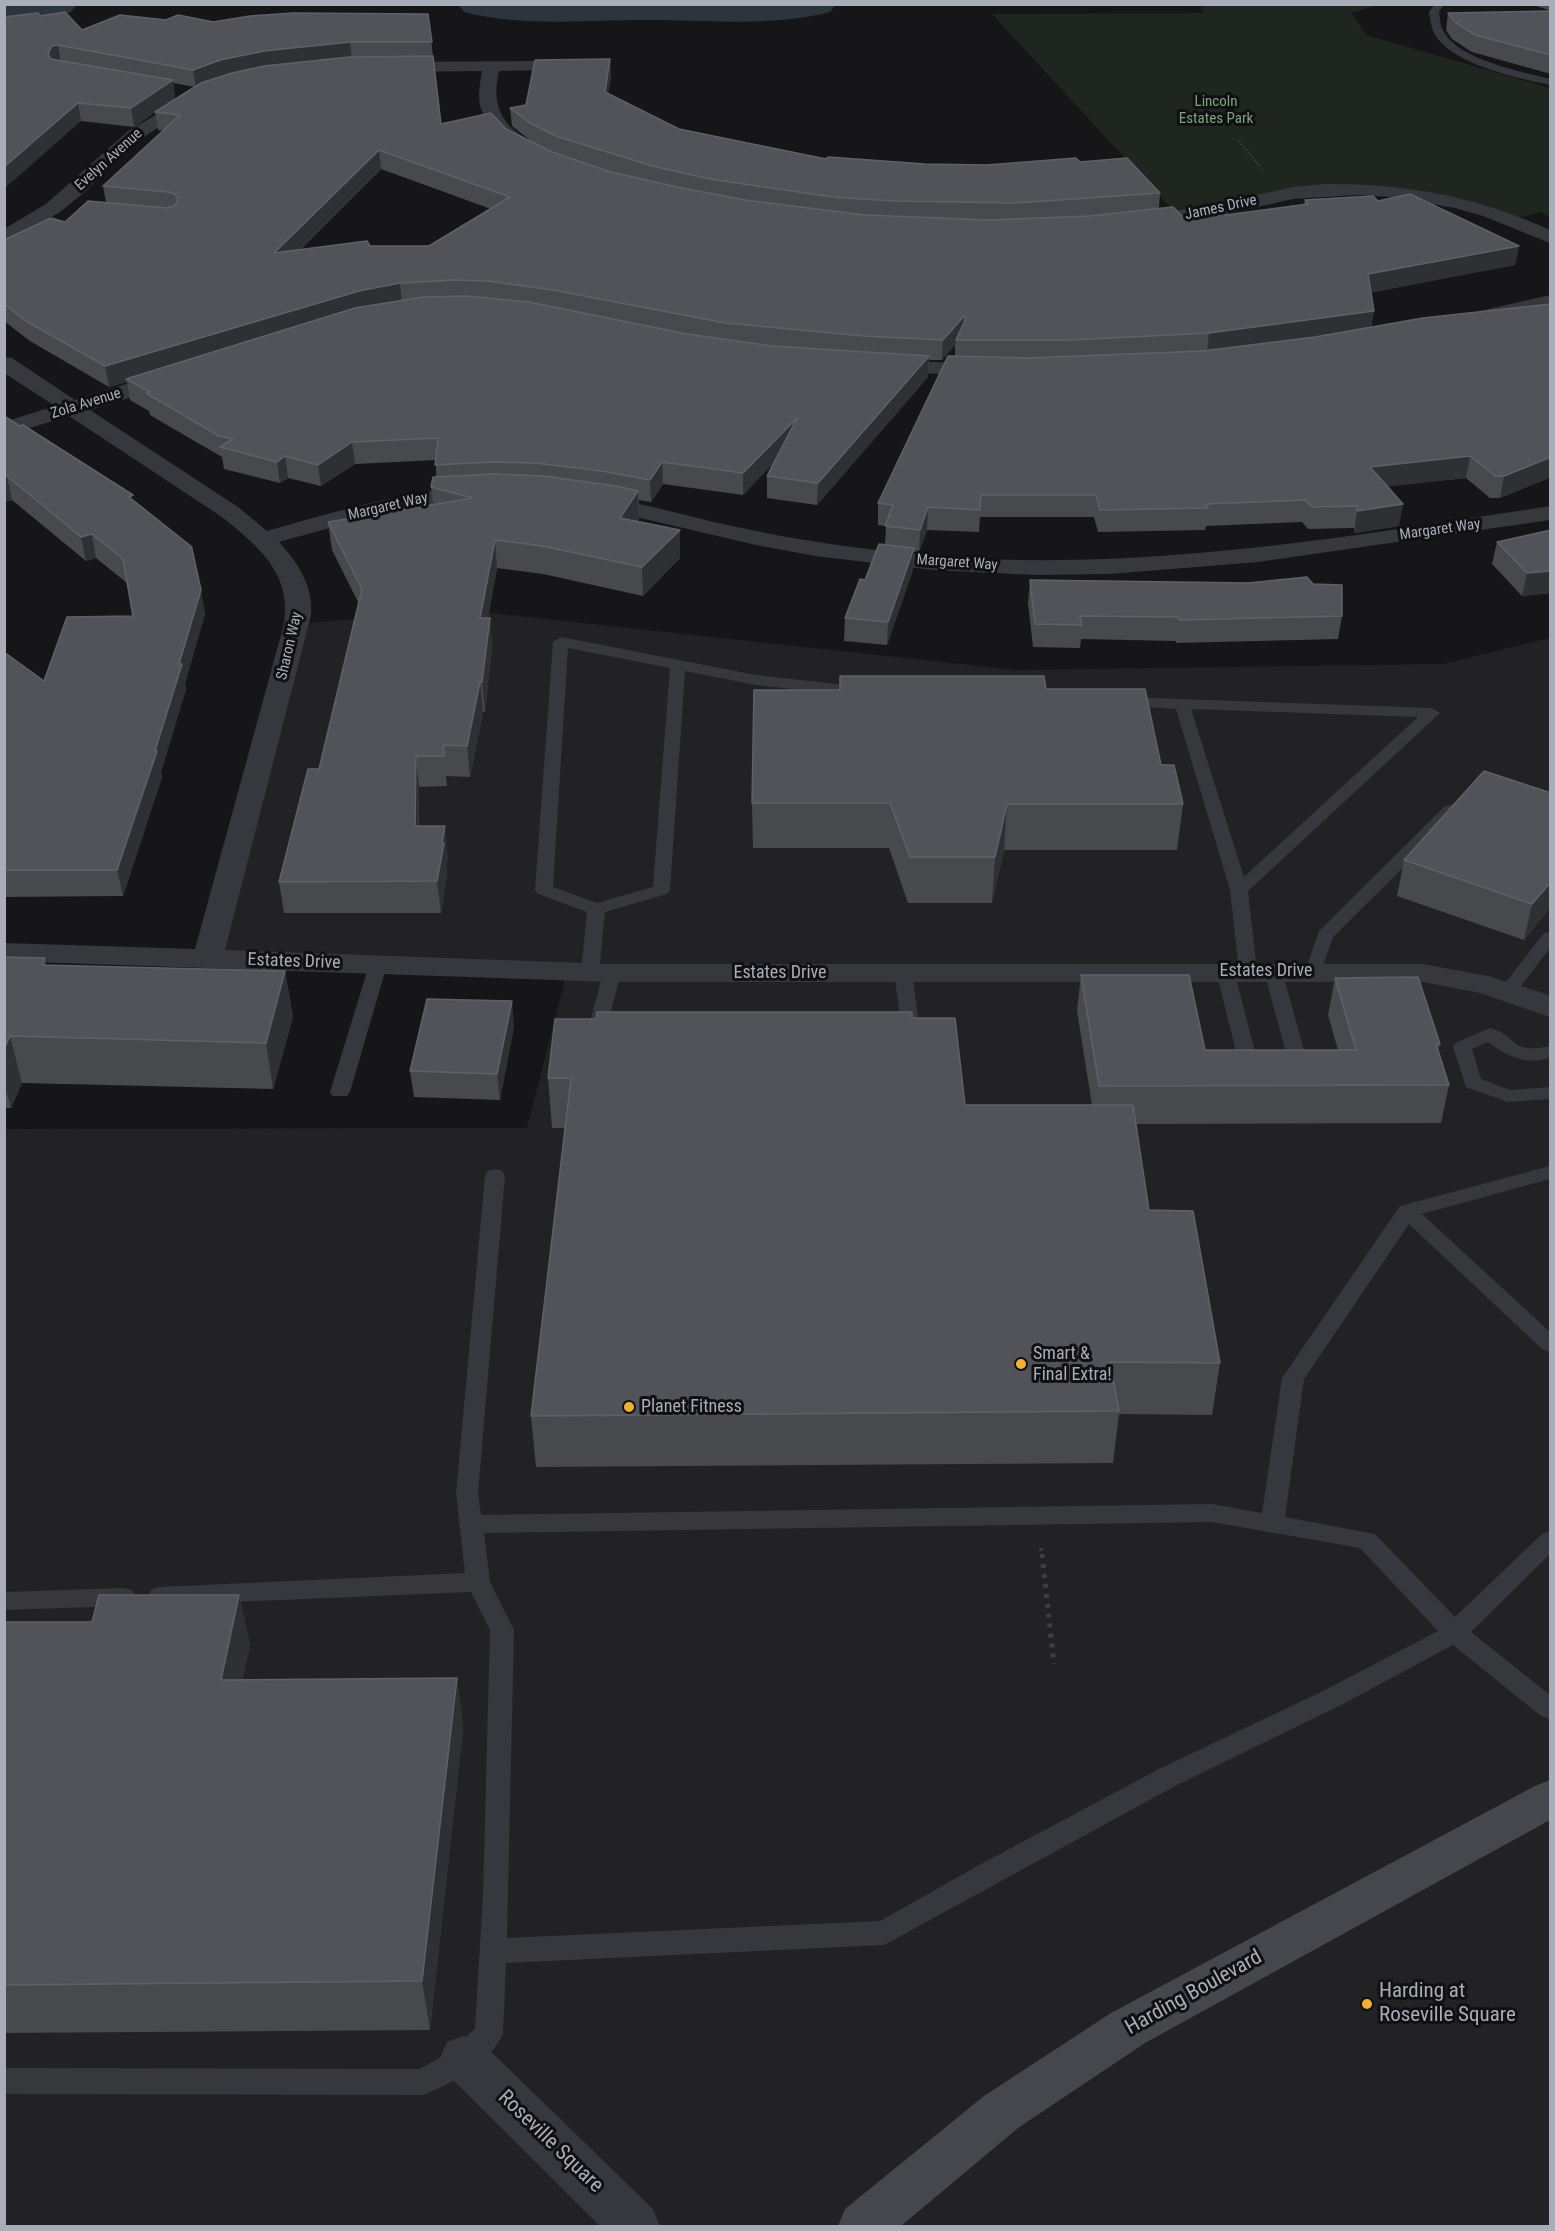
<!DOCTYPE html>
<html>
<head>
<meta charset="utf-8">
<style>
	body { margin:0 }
	#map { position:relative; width:1555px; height:2231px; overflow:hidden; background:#161618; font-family:"Roboto Condensed",sans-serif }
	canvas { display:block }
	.frame { position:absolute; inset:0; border:6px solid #a8adb8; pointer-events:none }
</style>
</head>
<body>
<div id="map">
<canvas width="1555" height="2231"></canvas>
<div class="frame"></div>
</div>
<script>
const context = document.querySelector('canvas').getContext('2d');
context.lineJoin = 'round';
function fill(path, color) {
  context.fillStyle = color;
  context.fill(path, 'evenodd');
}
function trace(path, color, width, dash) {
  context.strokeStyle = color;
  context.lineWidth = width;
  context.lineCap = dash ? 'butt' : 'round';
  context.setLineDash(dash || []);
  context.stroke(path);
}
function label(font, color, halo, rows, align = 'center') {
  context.font = font + ' "Roboto Condensed",sans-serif';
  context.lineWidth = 6;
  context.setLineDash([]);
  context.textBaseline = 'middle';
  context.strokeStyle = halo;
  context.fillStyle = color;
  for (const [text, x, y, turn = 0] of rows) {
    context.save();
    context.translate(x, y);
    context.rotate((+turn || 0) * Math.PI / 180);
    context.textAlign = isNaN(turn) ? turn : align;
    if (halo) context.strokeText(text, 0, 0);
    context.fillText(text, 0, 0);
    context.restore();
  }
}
const built = new Path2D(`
	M 463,610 L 1016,670 L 1443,664 L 1550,638 L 1550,2226 L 5,2226 L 4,1129 L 527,1128 L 567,972 L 208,959 L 297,624 Z`);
const green = new Path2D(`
	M 1201,5 L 1377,5 L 1352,13 L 1366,35 L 1550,88 L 1550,217 L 1541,212 L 1510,220 L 1444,202 L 1367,193 L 1292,196 L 1179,217 L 992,14 L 1204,13 Z`);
const river = new Path2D(`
	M 4,4 L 77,4 L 71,12 L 57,16 L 4,20 Z
	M 458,4 L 836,4 L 830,12 C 772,27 707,20 647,20 C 588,20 522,27 464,12 Z`);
const pathFar2 = new Path2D(`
	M 1239,141 L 1262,169`);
const pathFar1 = new Path2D(`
	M 1041,1548 L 1042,1556`);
const path = new Path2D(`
	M 1042,1554 L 1054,1664`);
const lane = new Path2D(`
	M 1435,4 L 1444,4 L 1439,12 C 1440,18 1440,25 1443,30 C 1457,60 1521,71 1550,79 L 1550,85 C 1518,78 1448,64 1433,31 C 1431,25 1430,18 1429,12 Z
	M 561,637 L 756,675 L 864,687 L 872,692 L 864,697 L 756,685 L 685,671 L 670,890 L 667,894 L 605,912 L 599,972 L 596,976 L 584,976 L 581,972 L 587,912 L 538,894 L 535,890 L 553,642 ZM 568,648 L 670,668 L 653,887 L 597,903 L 553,887 Z
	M 1121,697 L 1432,708 L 1440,713 L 1248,891 L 1257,971 L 1254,975 L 1242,975 L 1239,971 L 1230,890 L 1176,709 L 1115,705 L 1113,702 L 1115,699 ZM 1191,709 L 1418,717 L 1244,877 Z
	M 1451,805 L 1457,806 L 1459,810 L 1457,814 L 1333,937 L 1320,975 L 1308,975 L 1305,971 L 1319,931 L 1445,806 Z
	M 1550,932 L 1550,948 L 1514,995 L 1502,995 L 1499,991 L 1502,987 L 1544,933 Z
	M 378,960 L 384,961 L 387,965 L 350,1092 L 347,1096 L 333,1096 L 330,1092 L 369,965 L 372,961 Z
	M 1225,966 L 1231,967 L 1234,971 L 1259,1067 L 1265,1072 L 1262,1076 L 1244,1076 L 1241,1072 L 1216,971 L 1219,967 Z
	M 1273,966 L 1279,967 L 1282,971 L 1310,1071 L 1307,1075 L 1290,1075 L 1287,1071 L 1290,1068 L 1264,971 L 1267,967 Z
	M 903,967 L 909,968 L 912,972 L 921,1039 L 919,1043 L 905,1043 L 903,1039 L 894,972 L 897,968 Z
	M 612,968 L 618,969 L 621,973 L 604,1037 L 602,1041 L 588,1041 L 586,1037 L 603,973 L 606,969 Z
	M 1490,1028 C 1519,1036 1509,1055 1550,1046 L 1550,1058 C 1526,1065 1508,1057 1488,1042 L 1472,1049 L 1481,1079 L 1510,1090 L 1550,1087 L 1550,1099 L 1508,1102 L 1466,1087 L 1453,1047 L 1455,1043 Z
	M 1550,1166 L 1550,1179 L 1422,1214 L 1550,1332 L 1550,1352 L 1542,1349 L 1409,1224 L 1304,1379 L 1285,1517 L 1375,1534 L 1455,1617 L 1542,1534 L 1550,1531 L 1550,1554 L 1471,1632 L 1550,1695 L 1550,1719 L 1541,1716 L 1453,1645 L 1341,1705 L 1177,1785 L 884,1945 L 506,1963 L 503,2034 C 490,2063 451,2084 423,2095 L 4,2094 L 4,2068 L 420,2069 L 454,2049 L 475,2028 L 483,1896 L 490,1630 L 471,1592 L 160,1605 L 152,1603 L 148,1596 L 152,1589 L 160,1587 L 465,1573 L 456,1493 L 485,1176 L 488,1171 L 495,1169 L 502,1171 L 505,1176 L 478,1493 L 481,1515 L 1212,1504 L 1262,1513 L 1282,1378 L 1400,1206 ZM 1212,1522 L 1360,1548 L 1438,1631 L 1323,1691 L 1159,1769 L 981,1864 L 880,1921 L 507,1938 L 514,1630 L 490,1582 L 484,1533 Z
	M 124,1588 L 132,1590 L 136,1597 L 132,1604 L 124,1606 L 4,1610 L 4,1592 Z`);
const street = new Path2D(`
	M 538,61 L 544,62 L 546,66 L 544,70 L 499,71 C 494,94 495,113 514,130 C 519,134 525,137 529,143 L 526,147 C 506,152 484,123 480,105 C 478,94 480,82 482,71 L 390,72 L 382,67 L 390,62 Z
	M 195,92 L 201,93 L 204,97 L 201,101 L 140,139 L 121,154 L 86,191 L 60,212 L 4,244 L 4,229 L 46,204 L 128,131 Z
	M 1325,184 C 1404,183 1479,197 1550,230 L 1550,243 L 1483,216 L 1455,208 L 1392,197 L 1358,195 L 1293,199 L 1212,217 L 1140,228 L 1133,226 L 1130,222 L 1133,218 L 1140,216 L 1212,205 L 1293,187 Z
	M 1550,295 L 1550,307 L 1474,324 L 1467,322 L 1464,318 L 1467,314 Z
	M 4,357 L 12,358 L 75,400 L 164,372 L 172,371 L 180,372 L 183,377 L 180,382 L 90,410 L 238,507 L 267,531 C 337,511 405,491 478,486 L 486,488 L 490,493 L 486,498 L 478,500 C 409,504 345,524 279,542 C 297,561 314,587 311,615 L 225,950 L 612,964 L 1423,964 L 1488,976 L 1546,994 L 1550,997 L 1550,1017 L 1480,993 L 1423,982 L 612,982 L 4,961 L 4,943 L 195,949 L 284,624 C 292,573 258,546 222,517 L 69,416 L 4,436 L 4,422 L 55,406 L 4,373 Z
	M 884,360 L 985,364 L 993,365 L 996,370 L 993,375 L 985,376 L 876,371 L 873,366 L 876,361 Z
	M 595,496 C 640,502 683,515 727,525 C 804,542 884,553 962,558 C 1160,569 1355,536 1550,506 L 1550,520 L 1258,562 L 1110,574 L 1036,575 L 933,570 L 815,556 L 756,545 L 645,519 L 587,508 L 583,503 L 587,498 Z
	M 464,2036 L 481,2042 L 653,2209 L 660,2226 L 600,2226 L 447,2074 L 440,2058 L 447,2042 Z`);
const secondary = new Path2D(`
	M 1550,1780 L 1550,1820 L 1145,2043 L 1018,2128 L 901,2226 L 838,2226 L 845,2209 L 984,2096 L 1111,2013 L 1535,1786 Z`);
const wall = new Path2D(`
	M 1531,4 L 1551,4 L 1551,11 Z
	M 1551,11 L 1551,74 L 1472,52 L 1452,39 L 1446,30 L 1448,13 Z
	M 428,14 L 441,124 L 506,129 L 531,141 L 512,126 L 510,108 L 526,105 L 610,59 L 611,77 L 608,94 L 679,129 L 826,159 L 925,164 L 987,165 L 1080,162 L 1160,193 L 1159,208 L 1182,216 L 1226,215 L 1304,204 L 1305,200 L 1378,201 L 1519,246 L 1515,265 L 1371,292 L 1374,311 L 1371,327 L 1551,304 L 1551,477 L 1500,498 L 1490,498 L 1466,478 L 1387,486 L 1399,526 L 1354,533 L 1354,528 L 1308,529 L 1302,522 L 1206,526 L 1205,530 L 1098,532 L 1094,517 L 980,517 L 979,532 L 927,530 L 919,552 L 914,552 L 913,570 L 887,645 L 844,641 L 845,618 L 885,545 L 886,526 L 878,525 L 878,503 L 955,357 L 955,345 L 942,360 L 929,360 L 928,377 L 817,505 L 767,498 L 767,476 L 774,462 L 743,495 L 663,484 L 651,502 L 639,500 L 639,519 L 638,521 L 680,530 L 680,558 L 643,596 L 543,574 L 497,568 L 488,618 L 490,618 L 492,648 L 485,712 L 483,712 L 470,777 L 446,776 L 447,786 L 419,787 L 419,826 L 448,857 L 446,865 L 447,874 L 441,913 L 284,913 L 279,882 L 319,769 L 359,604 L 332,550 L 328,522 L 433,504 L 431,487 L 436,476 L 436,460 L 355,464 L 321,486 L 288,478 L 280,483 L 224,469 L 222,457 L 150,415 L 149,411 L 130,400 L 127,382 L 109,387 L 30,341 L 4,321 L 4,240 L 65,222 L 106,202 L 103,186 L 164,131 L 158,130 L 155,112 L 195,87 L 173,83 L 175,98 L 134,127 L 81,121 L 40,16 L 82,30 L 166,20 L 213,22 ZM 381,169 L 491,209 L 429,246 L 370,246 L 300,250 Z
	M 4,416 L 134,501 L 192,547 L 205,614 L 185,683 L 186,689 L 161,772 L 162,777 L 123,896 L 4,897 L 4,652 L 44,681 L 133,616 L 127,583 L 96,558 L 86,561 L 12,500 L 4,502 Z
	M 1551,530 L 1551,593 L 1522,596 L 1492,564 L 1497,542 Z
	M 1030,580 L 1313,584 L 1342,616 L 1338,639 L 1176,643 L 1176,641 L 1081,639 L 1080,648 L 1033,647 L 1028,603 Z
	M 840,676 L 1046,689 L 1161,765 L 1183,804 L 1177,850 L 1004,850 L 992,903 L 908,903 L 889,848 L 753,848 L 752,803 L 839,690 Z
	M 1551,793 L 1551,907 L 1524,940 L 1397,896 L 1404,860 Z
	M 4,957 L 45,958 L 46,965 L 285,971 L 293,1017 L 273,1089 L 22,1083 L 11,1108 L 4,1108 Z
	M 1081,975 L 1205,1050 L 1338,1050 L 1328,1015 L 1335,978 L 1440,1044 L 1438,1051 L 1449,1085 L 1441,1123 L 1136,1124 L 1149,1210 L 1220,1363 L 1212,1415 L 1119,1414 L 1113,1463 L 536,1467 L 531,1416 L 565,1128 L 552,1128 L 548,1078 L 912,1018 L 965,1105 L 1092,1105 L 1077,1011 Z
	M 514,1026 L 500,1100 L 414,1097 L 410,1071 Z
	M 239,1595 L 250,1645 L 242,1680 L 457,1678 L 463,1728 L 430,2030 L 4,2033 L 4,1622 L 92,1622 Z`);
const shadedWall = new Path2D(`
	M 350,42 L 352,60 L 196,88 L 193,70 L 220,60 L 264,51 Z
	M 58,45 L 61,63 L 51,71 L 48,54 L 52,46 Z
	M 610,59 L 611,77 L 606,110 L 605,92 Z
	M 173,80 L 175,98 L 134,127 L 131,108 Z
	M 78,103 L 81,121 L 4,189 L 4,167 Z
	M 379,150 L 381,169 L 277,273 L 274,253 Z
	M 1519,246 L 1515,265 L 1365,294 L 1368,274 Z
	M 400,283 L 402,303 L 126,379 L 127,382 L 109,387 L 105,366 L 359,291 Z
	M 1374,311 L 1370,331 L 1207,353 L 1209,333 Z
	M 964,316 L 963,336 L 956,340 L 955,345 L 942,360 L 943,340 Z
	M 929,356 L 928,377 L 817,505 L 818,483 Z
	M 797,418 L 796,440 L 743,495 L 743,473 Z
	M 352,442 L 355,464 L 321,486 L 318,465 Z
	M 285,456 L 288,478 L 280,483 L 277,462 Z
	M 1470,456 L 1466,478 L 1366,489 L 1370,467 Z
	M 1551,457 L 1551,477 L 1500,498 L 1504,476 Z
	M 662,462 L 663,484 L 651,502 L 650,480 Z
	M 7,476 L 12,500 L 4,502 L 4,477 Z
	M 638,491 L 639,519 L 621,546 L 620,518 Z
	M 1403,504 L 1399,526 L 1354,533 L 1357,511 Z
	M 928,507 L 927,530 L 919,552 L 920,530 Z
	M 680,530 L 680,558 L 643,596 L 642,567 Z
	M 92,534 L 96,558 L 86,561 L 81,537 Z
	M 495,540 L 497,568 L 483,648 L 480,618 Z
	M 914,548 L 913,570 L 887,645 L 888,622 Z
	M 1551,571 L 1551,593 L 1522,596 L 1527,573 Z
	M 201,590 L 205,614 L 185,683 L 186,689 L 161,772 L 162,777 L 123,896 L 117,870 L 155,751 L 179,664 Z
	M 490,618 L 492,648 L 485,712 L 482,682 Z
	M 480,682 L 483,712 L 470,777 L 467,746 Z
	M 416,756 L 419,787 L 418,857 L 415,826 Z
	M 1007,804 L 1004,850 L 992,903 L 995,857 Z
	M 445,826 L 448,857 L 446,865 L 447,874 L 441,913 L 437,881 L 442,843 Z
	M 1551,882 L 1551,907 L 1524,940 L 1532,904 Z
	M 285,971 L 293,1017 L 273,1089 L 266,1043 Z
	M 512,1001 L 514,1026 L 500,1100 L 497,1074 Z
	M 10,1036 L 22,1083 L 11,1108 L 4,1083 L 4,1049 Z
	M 239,1595 L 250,1645 L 232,1730 L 221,1680 Z
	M 457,1678 L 463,1728 L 430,2030 L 422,1981 Z`);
const building = new Path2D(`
	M 1551,11 L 1551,55 L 1475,35 L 1455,22 L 1448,13 Z
	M 65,12 L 82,30 L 120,15 L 166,20 L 178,15 L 213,22 L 250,16 L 293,13 L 428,14 L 432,42 L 350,42 L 264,51 L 220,60 L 193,70 L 58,45 L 52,46 L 48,54 L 51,59 L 173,80 L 131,108 L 78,103 L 4,167 L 4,17 L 38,13 L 40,16 Z
	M 433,56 L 441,124 L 491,113 L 506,129 L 552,152 L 611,172 L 677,187 L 745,200 L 866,215 L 989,220 L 1089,216 L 1173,207 L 1182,216 L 1219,211 L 1226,215 L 1308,204 L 1305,200 L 1373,196 L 1378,201 L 1410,194 L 1519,246 L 1368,274 L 1374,311 L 1209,333 L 1071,340 L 956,340 L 966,318 L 964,316 L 943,340 L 864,336 L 725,323 L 553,290 L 487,281 L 454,280 L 400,283 L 359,291 L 105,366 L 26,321 L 4,304 L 4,240 L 51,218 L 65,222 L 88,201 L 167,208 L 175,206 L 178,199 L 175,194 L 168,192 L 103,186 L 180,115 L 155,112 L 201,83 L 232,73 L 264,66 L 350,57 ZM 379,150 L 510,197 L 429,246 L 370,246 L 367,241 L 274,253 Z
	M 610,59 L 605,92 L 679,129 L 826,159 L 828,157 L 925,164 L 987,165 L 1076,158 L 1080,162 L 1127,158 L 1160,193 L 1016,203 L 894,201 L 832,197 L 710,179 L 652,166 L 556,136 L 530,123 L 510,108 L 526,105 L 535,60 Z
	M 466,296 L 529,302 L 687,334 L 772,346 L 929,356 L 818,483 L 767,476 L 797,418 L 743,473 L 662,462 L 650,480 L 602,471 L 535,463 L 490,462 L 435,465 L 438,438 L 352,442 L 318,465 L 285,456 L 277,462 L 220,447 L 233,439 L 219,436 L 146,393 L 150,392 L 126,379 L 355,308 L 423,297 Z
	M 1551,304 L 1551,457 L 1504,476 L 1495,476 L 1470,456 L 1370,467 L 1403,504 L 1357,511 L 1357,506 L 1312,507 L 1305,500 L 1205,504 L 1208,508 L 1100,510 L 1096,495 L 981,495 L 980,510 L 928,507 L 920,530 L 885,526 L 893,505 L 878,503 L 948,356 L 1029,358 L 1202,351 L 1315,337 L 1423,318 Z
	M 4,416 L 20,426 L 23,425 L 133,495 L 129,497 L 192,547 L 189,549 L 192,549 L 201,590 L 179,664 L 182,664 L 155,751 L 157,751 L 117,870 L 4,870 L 4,652 L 44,681 L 67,617 L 133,616 L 123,559 L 92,534 L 81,537 L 7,476 L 4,477 Z
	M 494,474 L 543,476 L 616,486 L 638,491 L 620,518 L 680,530 L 642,567 L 542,546 L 495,540 L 480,618 L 490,618 L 482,682 L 480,682 L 467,746 L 443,745 L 444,756 L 416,756 L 415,826 L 445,826 L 442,843 L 444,843 L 437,881 L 279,882 L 308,769 L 319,769 L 362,589 L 328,522 L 473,498 L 431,487 L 433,477 Z
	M 1551,530 L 1551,571 L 1527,573 L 1497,542 Z
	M 879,544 L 914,548 L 888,622 L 845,618 L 860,579 L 865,580 Z
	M 1307,577 L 1313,584 L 1342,585 L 1342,616 L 1179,620 L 1178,617 L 1080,616 L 1082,625 L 1035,624 L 1030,580 L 1248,583 Z
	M 840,676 L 1044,676 L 1046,689 L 1145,689 L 1161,765 L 1174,765 L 1183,804 L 1007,804 L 995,857 L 910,857 L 890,803 L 752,803 L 754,690 L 840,690 Z
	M 1484,771 L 1551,793 L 1551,882 L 1532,904 L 1404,860 Z
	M 4,957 L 45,958 L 42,965 L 285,971 L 266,1043 L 10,1036 L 4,1049 Z
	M 1081,975 L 1189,975 L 1205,1050 L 1356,1050 L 1335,978 L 1418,977 L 1440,1044 L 1436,1044 L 1449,1085 L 1099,1086 Z
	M 427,999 L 512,1001 L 497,1074 L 410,1071 Z
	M 597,1012 L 912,1012 L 912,1018 L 955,1018 L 965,1105 L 1133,1105 L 1149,1210 L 1193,1211 L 1220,1363 L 1110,1362 L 1119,1411 L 531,1416 L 571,1078 L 548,1078 L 555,1019 L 596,1019 Z
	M 99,1595 L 239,1595 L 221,1680 L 457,1678 L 422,1981 L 4,1985 L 4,1622 L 92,1622 Z`);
const markers = [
	[1021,1364,6,"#f2b134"],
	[629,1407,6,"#f2b134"],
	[1367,2004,6,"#f2b134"]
];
const farParknames = [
	["Lincoln",1216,102],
	["Estates Park",1216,119]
];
const farStreetnames = [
	["Evelyn Avenue",109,160,-42],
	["James Drive",1221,208,-12],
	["Zola Avenue",86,404,-17],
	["Margaret Way",388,507,-13],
	["Margaret Way",1440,530,-8],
	["Margaret Way",957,563,4],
	["Sharon Way",290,646,-77]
];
const streetNames = [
	["Estates Drive",294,962,2],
	["Estates Drive",1266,971],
	["Estates Drive",780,973]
];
const poiNames = [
	["Smart &",1033,1354],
	["Final Extra!",1033,1375],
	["Planet Fitness",641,1407]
];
const nearPoinames = [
	["Harding at",1379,1992],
	["Roseville Square",1379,2016]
];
const nearStreetnames = [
	["Harding Boulevard",1194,1993,-29],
	["Roseville Square",550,2142,44]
];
fill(built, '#222225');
fill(green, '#1e261f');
fill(river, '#2c353c');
trace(pathFar2, '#3d3f44', 2, [1.5, 2]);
trace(pathFar1, '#3d3f44', 4, [3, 4.5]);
trace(path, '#3d3f44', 5, [4, 6]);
fill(lane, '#37383d');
fill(street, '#37383d');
fill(secondary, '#45474d');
fill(wall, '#47494d');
fill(shadedWall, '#2f3033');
fill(building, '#525359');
trace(building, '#5f6168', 1.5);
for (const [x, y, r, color] of markers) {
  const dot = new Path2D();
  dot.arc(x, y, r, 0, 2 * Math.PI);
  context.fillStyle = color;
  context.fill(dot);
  trace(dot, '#111113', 2);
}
label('15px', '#7fa381', '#111113', farParknames);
label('15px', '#a8adb8', '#111113', farStreetnames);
label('18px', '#a8adb8', '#111113', streetNames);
label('18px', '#a8adb8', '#111113', poiNames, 'left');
label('21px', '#a8adb8', '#111113', nearPoinames, 'left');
label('21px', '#a8adb8', '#111113', nearStreetnames);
</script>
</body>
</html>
